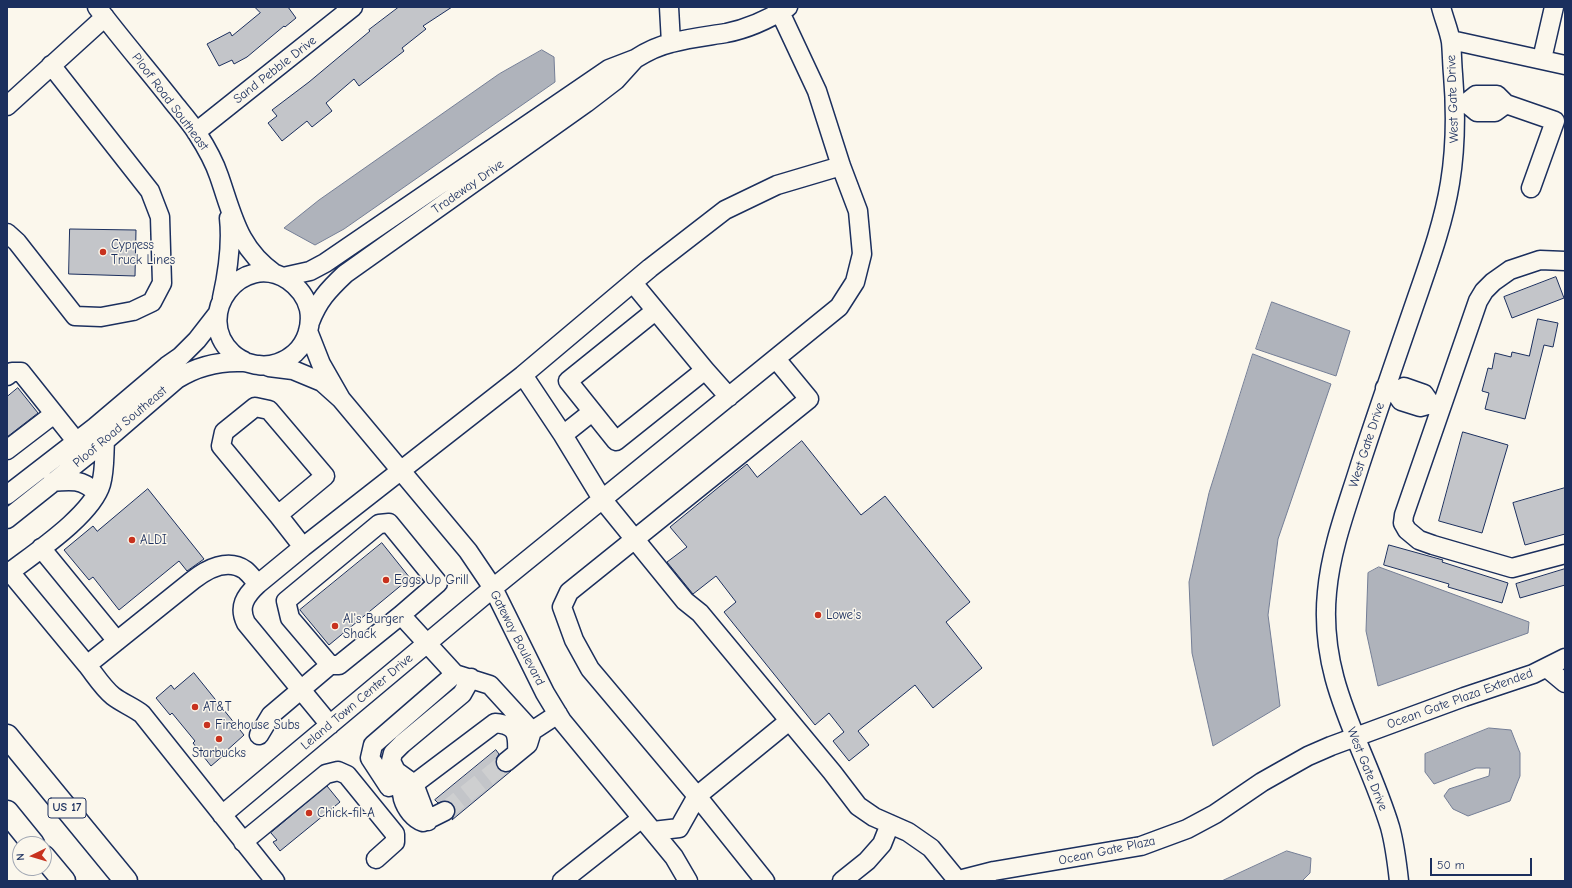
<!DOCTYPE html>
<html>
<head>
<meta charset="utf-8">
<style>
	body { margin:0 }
	#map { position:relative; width:1572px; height:888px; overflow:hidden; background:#fbf7ec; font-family:"Comic Neue",sans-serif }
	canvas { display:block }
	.frame { position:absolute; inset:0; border:8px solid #1b2f5e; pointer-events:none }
	.north { position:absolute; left:12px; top:836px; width:40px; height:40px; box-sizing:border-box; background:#fbf7ec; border:1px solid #a1a7b3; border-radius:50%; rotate:265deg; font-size:11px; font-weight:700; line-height:16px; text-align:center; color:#1b2f5e }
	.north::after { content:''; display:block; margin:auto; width:14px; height:18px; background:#c8321e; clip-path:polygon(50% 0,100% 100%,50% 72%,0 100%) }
	.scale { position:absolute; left:1430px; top:858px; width:102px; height:18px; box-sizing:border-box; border:2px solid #1b2f5e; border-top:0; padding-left:5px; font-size:12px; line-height:14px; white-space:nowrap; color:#1b2f5e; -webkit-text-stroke:3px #fbf7ec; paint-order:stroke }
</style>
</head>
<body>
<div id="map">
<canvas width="1572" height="888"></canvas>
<div class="frame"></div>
<div class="north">N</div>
<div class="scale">50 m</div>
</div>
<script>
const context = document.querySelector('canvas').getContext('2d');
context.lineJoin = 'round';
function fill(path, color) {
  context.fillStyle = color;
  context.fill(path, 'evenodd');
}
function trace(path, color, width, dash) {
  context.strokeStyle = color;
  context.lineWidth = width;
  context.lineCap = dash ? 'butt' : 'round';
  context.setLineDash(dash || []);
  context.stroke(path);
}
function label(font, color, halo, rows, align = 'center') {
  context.font = font + ' "Comic Neue",sans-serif';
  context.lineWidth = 3;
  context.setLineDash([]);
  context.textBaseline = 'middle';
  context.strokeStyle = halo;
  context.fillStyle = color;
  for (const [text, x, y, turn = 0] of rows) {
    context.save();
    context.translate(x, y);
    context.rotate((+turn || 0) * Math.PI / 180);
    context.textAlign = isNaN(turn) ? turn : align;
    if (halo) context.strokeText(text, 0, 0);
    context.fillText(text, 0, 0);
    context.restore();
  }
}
const water = new Path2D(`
	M 542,50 L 554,57 L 555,82 L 344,229 L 315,245 L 284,228 L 319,200 L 499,74 Z
	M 1272,302 L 1350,331 L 1336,376 L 1256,349 Z
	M 1253,354 L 1331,384 L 1278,539 L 1268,615 L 1280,706 L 1213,746 L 1192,653 L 1189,582 L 1209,493 Z
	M 1379,567 L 1529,622 L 1528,633 L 1378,686 L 1366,631 L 1368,573 Z
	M 1489,728 L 1511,730 L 1520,753 L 1520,776 L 1510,801 L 1468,816 L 1453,809 L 1444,796 L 1449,789 L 1489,776 L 1490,768 L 1476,768 L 1434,784 L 1425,772 L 1425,754 Z
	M 1287,851 L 1311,858 L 1310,873 L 1302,881 L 1222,881 Z`);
const building = new Path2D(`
	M 255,7 L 288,7 L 296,18 L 285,27 L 284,26 L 247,57 L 234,64 L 232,60 L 219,66 L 207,44 L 230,32 L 232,36 L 260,13 Z
	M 399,7 L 452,7 L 423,26 L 426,29 L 402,48 L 404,51 L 359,86 L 354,79 L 326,103 L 332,111 L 312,127 L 307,121 L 282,141 L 268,123 L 277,116 L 272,110 L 309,82 L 370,31 L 369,30 Z
	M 70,229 L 136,230 L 135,276 L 69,274 Z
	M 1556,277 L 1564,298 L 1512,318 L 1504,297 Z
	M 1538,319 L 1558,323 L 1553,347 L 1544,345 L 1525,419 L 1485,409 L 1489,393 L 1482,391 L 1488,368 L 1492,369 L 1495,353 L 1511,357 L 1512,352 L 1529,356 Z
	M 18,388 L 38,413 L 7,437 L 7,397 Z
	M 1463,432 L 1508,445 L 1482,533 L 1439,521 Z
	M 802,441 L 861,515 L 885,496 L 970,602 L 946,622 L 982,668 L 933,708 L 915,685 L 858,731 L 869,745 L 849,761 L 833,741 L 844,732 L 829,713 L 815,725 L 724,612 L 736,602 L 716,576 L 693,594 L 667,562 L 687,547 L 670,527 L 747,464 L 757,477 Z
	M 1565,488 L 1565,534 L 1525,545 L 1513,503 Z
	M 148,489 L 204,559 L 187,571 L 179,561 L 119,610 L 93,577 L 89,580 L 64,550 L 93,526 L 97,531 Z
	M 382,543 L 410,578 L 329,645 L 300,610 Z
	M 1389,545 L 1443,560 L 1442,562 L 1508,583 L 1502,603 L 1448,587 L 1449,584 L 1384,565 Z
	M 1565,569 L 1565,585 L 1520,598 L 1516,584 Z
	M 194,673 L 244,735 L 224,753 L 225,754 L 211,766 L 193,743 L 195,741 L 172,713 L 170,715 L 156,698 L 171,685 L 174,689 Z
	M 496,750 L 499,754 L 496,759 L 496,764 L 498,768 L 503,772 L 511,771 L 452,820 L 455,812 L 454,806 L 451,802 L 446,801 L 438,803 L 435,800 Z
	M 327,786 L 340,802 L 280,851 L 273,842 L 277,840 L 271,833 Z`);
const minorTunnel = new Path2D(`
	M 445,811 L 506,762`);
const minor = new Path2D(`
	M 97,7 C 121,39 148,70 173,102 C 181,112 190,122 197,133 C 206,147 214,161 219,176 C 233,216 238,248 275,274
	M 669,7 L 671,43
	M 1451,40 L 1565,65
	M 635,59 C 646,52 658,46 671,43 C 689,38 708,36 726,33 C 747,29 769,19 788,7
	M 1542,59 L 1554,7
	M 1455,102 L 1466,103 L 1477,112 L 1495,112 L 1506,104
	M 1466,103 L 1476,95 L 1497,95 L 1506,104 L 1555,121 L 1531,188
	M 7,106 L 105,17
	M 196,132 L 353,7
	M 841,166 L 777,185 L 725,210 L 650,268 L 523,375 L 563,435 L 602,499 L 685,601 L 700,613 L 832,772 L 858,806 L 874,817 L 908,832 L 931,848 L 958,881
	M 7,233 L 17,242 L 75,316 L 101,317 L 133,311 L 152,302 L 162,283 L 160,217 L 150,191 L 51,65
	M 283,277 L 310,271 L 325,263 L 609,69 L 635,59 L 616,80 L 586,103 L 345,274 C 328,290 318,301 310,322
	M 633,283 L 705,370
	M 222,298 C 228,271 232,245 229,218
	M 655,311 L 568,381 L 616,441 L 705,370 L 729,397
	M 269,367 L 293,370 L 322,382 L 341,399 L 321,364 L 308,331
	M 7,376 L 12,372 L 21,372 L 76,441
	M 1385,388 L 1395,392 L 1401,401 L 1420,407 L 1431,404
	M 1395,392 L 1404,387 L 1424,394 L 1431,404 L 1441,408 L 1404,515 L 1403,523 L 1407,530 L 1419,540 L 1433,545 L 1512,568 L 1565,554
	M 341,399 L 468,551 L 493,588 L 545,693 L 562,721 L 674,857 L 688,881
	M 1441,408 L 1478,301 L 1484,291 L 1493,282 L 1510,270 L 1540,260 L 1565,261
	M 563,435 L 592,412
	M 105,441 C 104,455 105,470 101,484 C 92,515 36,552 10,572 L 87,665 L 193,580 C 207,569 228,558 245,570 C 250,574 254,580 258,584 L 303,547 L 523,375
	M 7,450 L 54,414
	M 52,482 C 72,480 82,479 97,493
	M 7,495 L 95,427 L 167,366 L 180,357 L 197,340 L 218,313
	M 278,515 L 325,476 L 269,410 L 255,407 L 224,432 L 221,446 L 278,515 L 303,547
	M 7,519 L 105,441 L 177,379 C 196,367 220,361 243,362 C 248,362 253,365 258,365 C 271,367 285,362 295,353 C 307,342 312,325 309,309 C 306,297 298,287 288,280 C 242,250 192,315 232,353 C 235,356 240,359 244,361
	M 41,548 L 117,641
	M 258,584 C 245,596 238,607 246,623 L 330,725
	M 87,665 C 95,675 103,688 113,696 C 122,703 133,707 142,714 L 275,881
	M 330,665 L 290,618 L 286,601 L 379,524 L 389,523 L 438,583 L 401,615 L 455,674 L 490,685 L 532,731
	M 1547,668 L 1565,683
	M 259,735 L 271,715 L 330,665 L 339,665 L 401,615
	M 506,762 L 528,744 L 532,731 L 558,714
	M 414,784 L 495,723 C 516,725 518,733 517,753
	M 398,785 C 402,790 402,793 403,799 C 406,809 414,819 423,822 L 445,811
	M 389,787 L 370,758 L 373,745 L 455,674
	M 222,815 L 493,588 L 839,307 L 855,282 L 862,254 L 858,211 L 841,166 L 817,91 L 780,12
	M 428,821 L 414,784 L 396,771 L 391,761 L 393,753 L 402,744 L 462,694 L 471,678
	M 653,831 L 679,828 L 697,796 L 789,721
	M 243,842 L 326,774 L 338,771 L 347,775 L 395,834 L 395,842 L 376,859
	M 562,881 L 642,818
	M 765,881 L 697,796 L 590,669 L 574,640 L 562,607 L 569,592 L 809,399 L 776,359
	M 842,881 L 867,861 L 882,844 L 890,824
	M 955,881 L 994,871 L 1141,846 L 1187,829 L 1215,814 L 1262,782 L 1308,756 L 1331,746 L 1464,697 L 1533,674 L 1565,658
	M 1399,881 C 1397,863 1395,845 1390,827 C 1365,745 1318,683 1327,592 C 1331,548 1347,507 1360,465 C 1377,413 1395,361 1413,309 C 1427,268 1443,226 1450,183 C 1456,146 1456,110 1453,74 C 1452,63 1452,52 1451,42 C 1449,30 1444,19 1441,7`);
const highway = new Path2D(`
	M 7,736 L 126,881
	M 7,812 L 33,844
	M 44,857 L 64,881`);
const markers = [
	[103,252,4,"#c8321e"],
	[132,540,4,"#c8321e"],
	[386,580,4,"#c8321e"],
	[818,615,4,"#c8321e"],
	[335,626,4,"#c8321e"],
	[195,707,4,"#c8321e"],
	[207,725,4,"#c8321e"],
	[219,739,4,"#c8321e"],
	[309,813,4,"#c8321e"]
];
const shields = [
	[67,808,38]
];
const shieldNames = [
	["US 17",67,808]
];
const streetNames = [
	["Sand Pebble Drive",275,70,-38],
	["West Gate Drive",1453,99,-92],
	["Ploof Road Southeast",170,102,53],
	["Tradeway Drive",468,187,-35],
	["Ploof Road Southeast",120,427,-40],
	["West Gate Drive",1367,445,-72],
	["Gateway Boulevard",517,638,63],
	["Ocean Gate Plaza Extended",1460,699,-20],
	["Leland Town Center Drive",357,702,-40],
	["West Gate Drive",1367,769,68],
	["Ocean Gate Plaza",1107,851,-12]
];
const poiNames = [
	["Cypress",111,245],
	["Truck Lines",111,260],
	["ALDI",140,540],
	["Eggs Up Grill",394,580],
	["Lowe's",826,615],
	["Al's Burger",343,619],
	["Shack",343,634],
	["AT&T",203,707],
	["Firehouse Subs",215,725],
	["Starbucks",219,753,"center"],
	["Chick-fil-A",317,813]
];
fill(water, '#afb3bb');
trace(water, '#747e96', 1);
fill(building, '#c3c5c9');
trace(building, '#1b2f5e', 1);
trace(minorTunnel, '#cecfd0', 18, [18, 9]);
trace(minor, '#1b2f5e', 21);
trace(highway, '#1b2f5e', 25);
trace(minor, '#fbf7ec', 18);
trace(highway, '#fbf7ec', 22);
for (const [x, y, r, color] of markers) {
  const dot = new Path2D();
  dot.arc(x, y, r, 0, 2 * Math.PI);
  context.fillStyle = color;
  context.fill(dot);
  trace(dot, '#fbf7ec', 1.5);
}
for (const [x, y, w] of shields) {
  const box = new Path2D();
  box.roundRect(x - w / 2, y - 10, w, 20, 3);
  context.fillStyle = '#fbf7ec';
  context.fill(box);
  trace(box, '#1b2f5e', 1);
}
label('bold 12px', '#1b2f5e', null, shieldNames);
label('13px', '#1b2f5e', '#fbf7ec', streetNames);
label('13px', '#1b2f5e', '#fbf7ec', poiNames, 'left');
</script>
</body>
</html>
